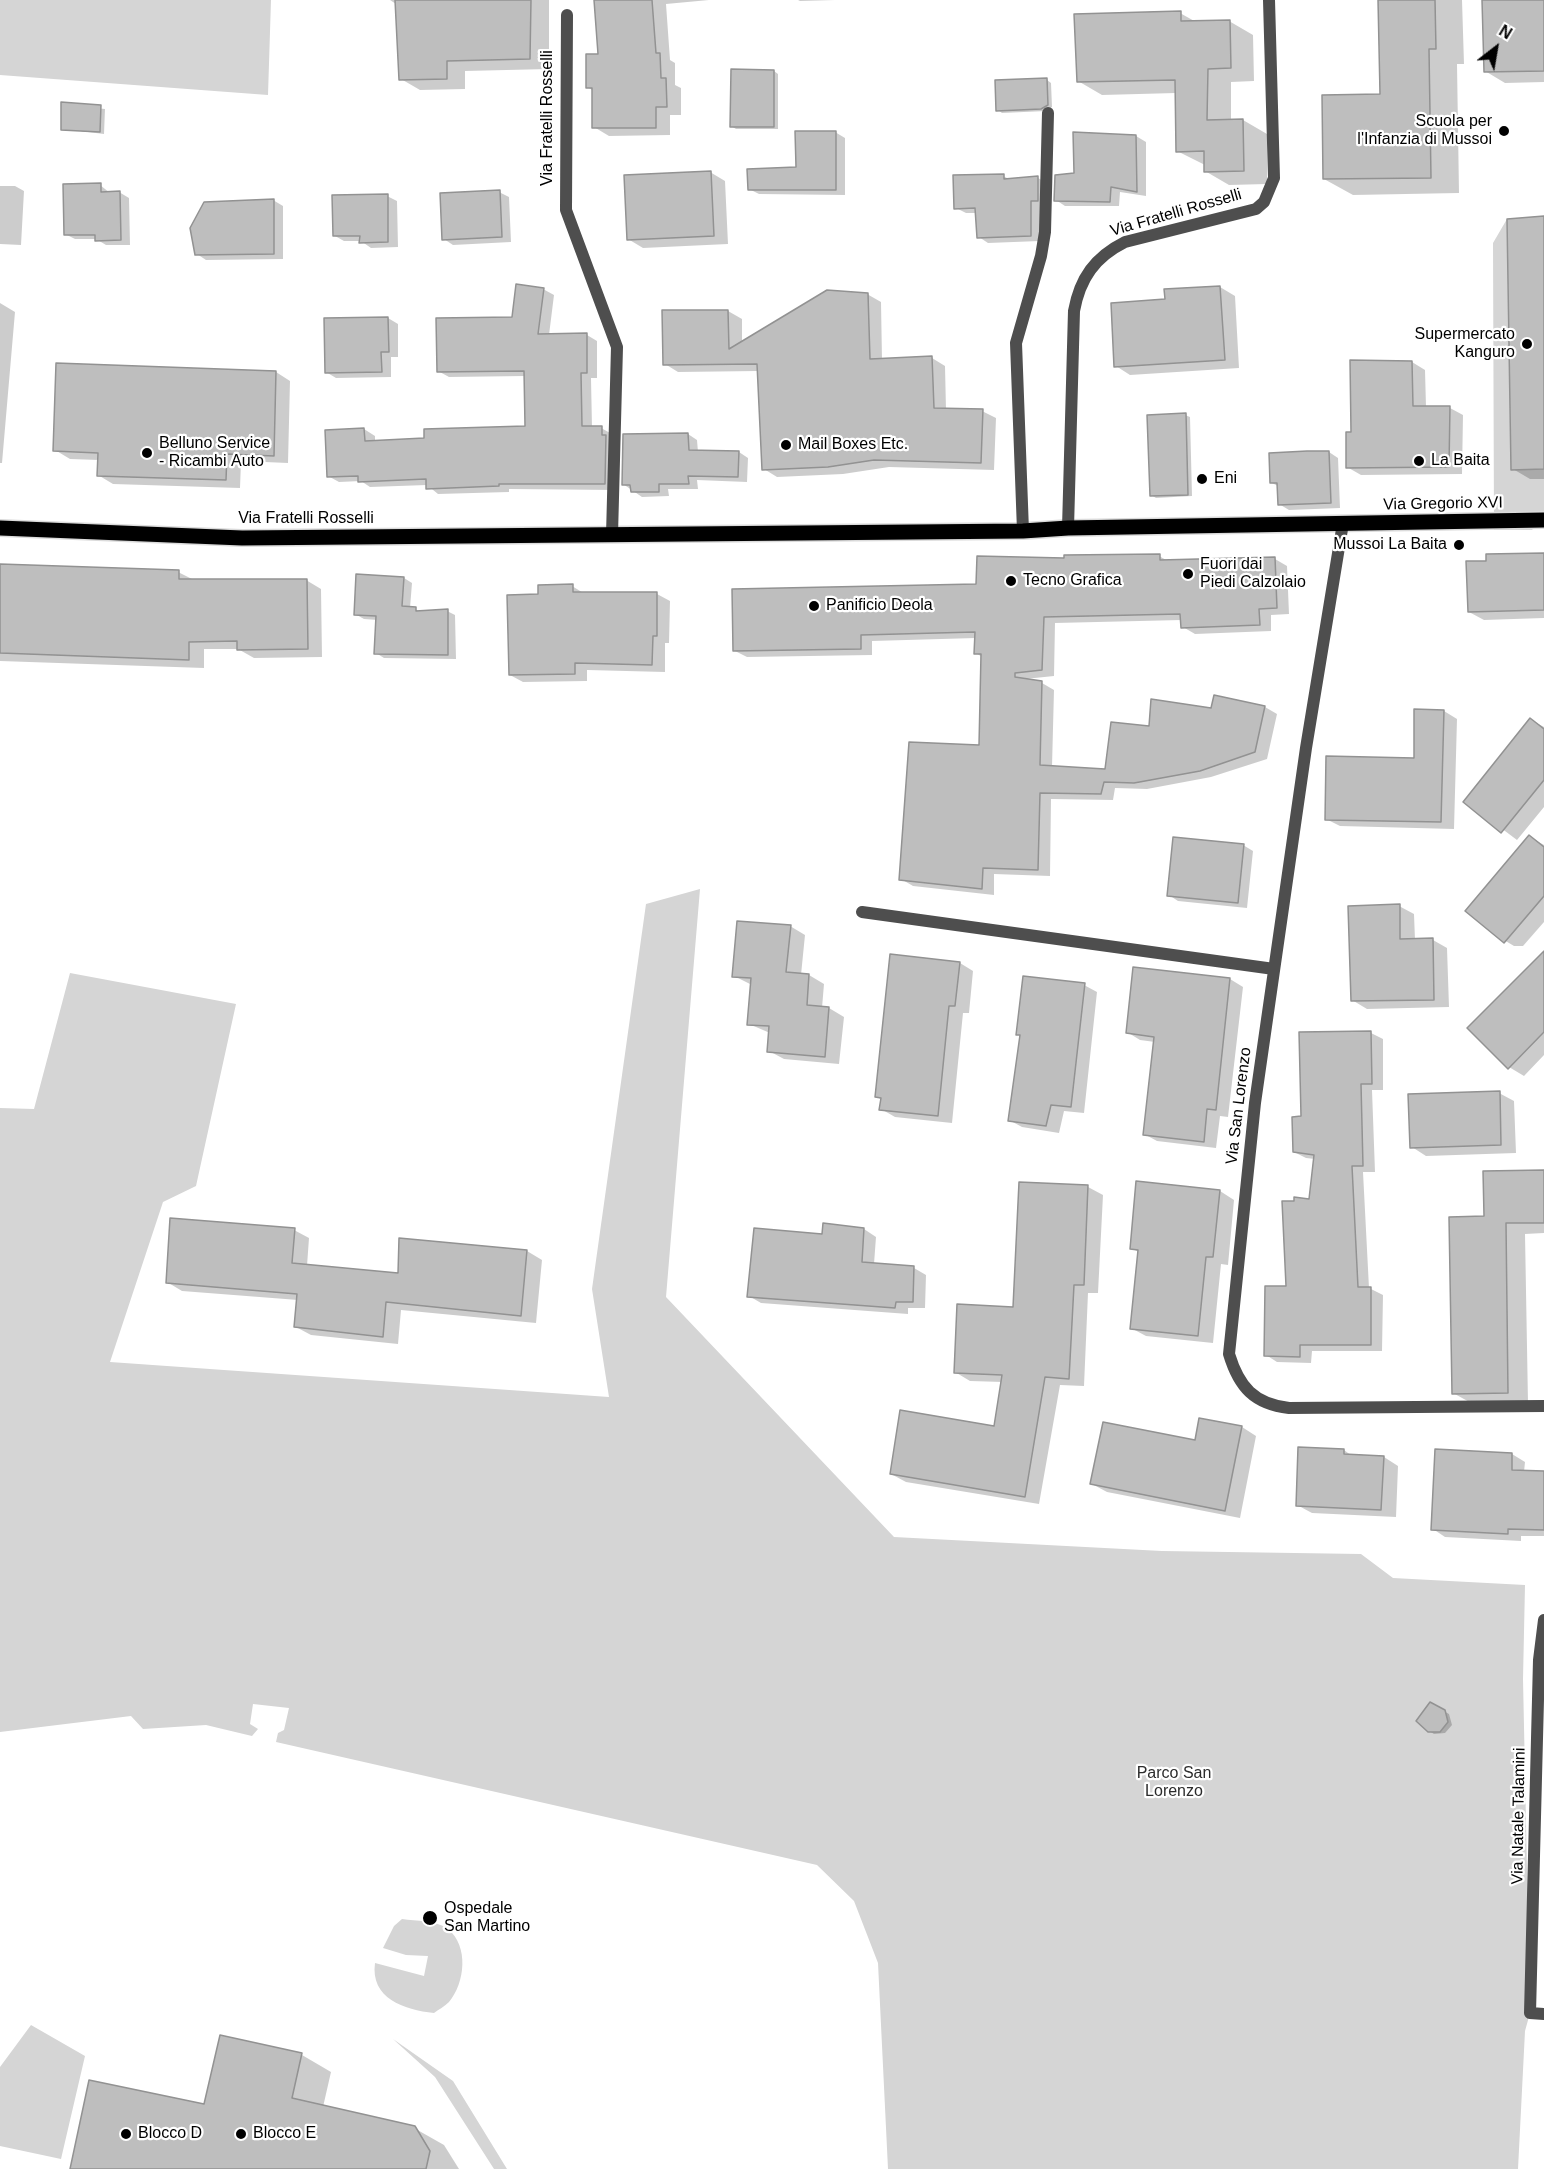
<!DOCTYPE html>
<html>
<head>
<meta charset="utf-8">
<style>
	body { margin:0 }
	#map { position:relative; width:1544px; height:2169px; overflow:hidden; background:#fff; font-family:Arial,sans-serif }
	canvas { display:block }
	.north { position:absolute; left:1466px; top:18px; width:60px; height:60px; -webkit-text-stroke:4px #fff; paint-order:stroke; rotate:31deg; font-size:16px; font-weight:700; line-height:24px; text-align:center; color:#000 }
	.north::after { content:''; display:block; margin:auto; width:21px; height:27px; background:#000; clip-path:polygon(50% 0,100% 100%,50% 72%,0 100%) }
</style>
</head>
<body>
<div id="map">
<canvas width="1544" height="2169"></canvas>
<div class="north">N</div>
</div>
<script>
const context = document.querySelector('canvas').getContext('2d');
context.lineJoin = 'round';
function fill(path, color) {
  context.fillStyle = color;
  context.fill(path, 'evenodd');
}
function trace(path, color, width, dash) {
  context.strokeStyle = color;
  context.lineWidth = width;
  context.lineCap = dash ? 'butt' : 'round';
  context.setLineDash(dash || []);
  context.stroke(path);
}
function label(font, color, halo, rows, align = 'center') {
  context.font = font + ' Arial,sans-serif';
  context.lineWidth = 4.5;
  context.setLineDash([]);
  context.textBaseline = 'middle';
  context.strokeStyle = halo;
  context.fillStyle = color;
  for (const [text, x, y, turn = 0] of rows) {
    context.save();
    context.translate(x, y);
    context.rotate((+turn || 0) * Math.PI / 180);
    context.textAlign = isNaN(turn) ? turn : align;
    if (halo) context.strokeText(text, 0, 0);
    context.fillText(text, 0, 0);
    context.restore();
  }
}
const green = new Path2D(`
	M 0,0 L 271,0 L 268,95 L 0,75 Z
	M 1544,216 L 1544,515 L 1532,530 L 1494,530 L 1493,243 L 1507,219 Z
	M 700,889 L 666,1297 L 894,1537 L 1162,1551 L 1361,1554 L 1393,1578 L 1525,1585 L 1523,1679 L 1530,2013 L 1525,2031 L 1518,2169 L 888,2169 L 878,1963 L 854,1901 L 817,1865 L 276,1742 L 278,1733 L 284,1730 L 289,1708 L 253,1704 L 250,1724 L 258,1729 L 252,1736 L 206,1725 L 143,1729 L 131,1716 L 0,1732 L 0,1108 L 34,1109 L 70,973 L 236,1004 L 196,1186 L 163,1202 L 110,1362 L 609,1397 L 592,1289 L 646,904 Z
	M 402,1919 C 416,1921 436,1920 448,1929 C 469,1946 465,1983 449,2002 C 445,2006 438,2010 434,2013 C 404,2010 370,1998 375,1963 L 424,1976 L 428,1956 L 406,1955 L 383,1948 L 394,1926 Z
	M 31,2025 L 85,2056 L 61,2159 L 0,2146 L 0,2067 Z
	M 393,2039 L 453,2081 L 507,2169 L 494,2169 L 435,2077 Z`);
const shadow = new Path2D(`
	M 390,0 L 549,0 L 549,69 L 465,71 L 465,89 L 420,90 L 401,79 L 396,4 Z
	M 596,0 L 709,0 L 666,4 L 670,60 L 675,63 L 675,85 L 681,88 L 681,115 L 670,115 L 670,135 L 609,136 L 594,127 L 594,91 L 587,87 L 600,55 Z
	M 798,0 L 835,0 L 800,1 Z
	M 1379,0 L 1462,0 L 1464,64 L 1457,64 L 1459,193 L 1353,195 L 1324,179 L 1381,96 Z
	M 1483,0 L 1544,0 L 1544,82 L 1505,83 L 1485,71 Z
	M 1180,13 L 1196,22 L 1229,21 L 1253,35 L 1254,81 L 1231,82 L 1231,121 L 1243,120 L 1267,134 L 1267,184 L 1229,185 L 1205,171 L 1205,165 L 1177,151 L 1176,93 L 1102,95 L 1078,81 Z
	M 774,71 L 778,74 L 778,129 L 736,129 L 731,126 Z
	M 1047,80 L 1051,83 L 1052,107 L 1046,111 L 1002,113 L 998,110 Z
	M 62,104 L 105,109 L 104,134 L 63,129 Z
	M 835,132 L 845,138 L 845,195 L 759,194 L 749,189 L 797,168 Z
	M 1136,136 L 1146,142 L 1146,196 L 1120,192 L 1119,206 L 1065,206 L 1056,200 L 1075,175 Z
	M 710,172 L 725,181 L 728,244 L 643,248 L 628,239 Z
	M 1003,176 L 1011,180 L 1038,178 L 1047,183 L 1040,241 L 988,243 L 979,237 L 977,213 L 966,213 L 956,208 Z
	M 100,185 L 110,193 L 119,192 L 129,198 L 130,245 L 106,245 L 96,239 L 75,239 L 65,234 Z
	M 0,186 L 15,186 L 24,191 L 21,245 L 0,244 Z
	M 499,192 L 509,197 L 511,242 L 453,245 L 444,239 Z
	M 387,196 L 397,201 L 398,247 L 371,248 L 361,241 L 344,241 L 335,236 Z
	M 273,200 L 283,206 L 283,259 L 206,260 L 197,254 Z
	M 1544,218 L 1544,479 L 1530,479 L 1513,469 Z
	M 1220,287 L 1235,296 L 1239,368 L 1130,375 L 1116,366 L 1166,301 Z
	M 543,289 L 554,295 L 549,335 L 587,335 L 597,341 L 597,378 L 591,378 L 592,428 L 601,428 L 612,434 L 615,490 L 509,489 L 509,492 L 438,494 L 427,485 L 370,487 L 361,481 L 339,482 L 328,476 L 364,429 L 375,436 L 375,442 L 426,440 L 526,428 L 526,376 L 449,377 L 438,371 L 513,318 Z
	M 867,294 L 881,302 L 882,360 L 932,358 L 945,366 L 946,410 L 982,411 L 996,418 L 994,470 L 889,467 L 843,474 L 777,477 L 764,469 L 758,371 L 678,372 L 665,364 L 728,311 L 742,319 L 742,342 Z
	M 0,303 L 15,312 L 2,463 L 0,463 Z
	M 388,318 L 398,324 L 398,357 L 391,357 L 391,377 L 336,378 L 326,372 Z
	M 1412,362 L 1425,370 L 1426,407 L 1450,408 L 1463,415 L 1462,474 L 1361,475 L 1347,467 L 1352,434 Z
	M 276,372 L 290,381 L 288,463 L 241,461 L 240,488 L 113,484 L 98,475 L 99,460 L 70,459 L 55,450 Z
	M 1185,415 L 1190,417 L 1192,496 L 1156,498 L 1151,495 Z
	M 688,434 L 697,440 L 698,452 L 739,452 L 748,458 L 747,482 L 697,480 L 698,489 L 668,489 L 669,496 L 642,497 L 623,484 Z
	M 1329,452 L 1338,458 L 1340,508 L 1289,510 L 1279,504 L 1278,486 L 1272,483 Z
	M 1544,554 L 1544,618 L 1484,620 L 1469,612 L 1488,562 Z
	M 1159,556 L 1168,561 L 1275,559 L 1287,566 L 1289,614 L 1271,615 L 1271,631 L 1195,634 L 1183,627 L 1182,620 L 1055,623 L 1054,676 L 1025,679 L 1042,683 L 1054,690 L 1052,767 L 1106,771 L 1150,727 L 1212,710 L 1265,707 L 1277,714 L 1267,759 L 1211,777 L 1147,789 L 1115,788 L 1113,800 L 1051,799 L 1050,876 L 994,874 L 994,895 L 913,886 L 901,879 L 980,747 L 982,657 L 976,653 L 976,638 L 872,641 L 872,655 L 747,657 L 735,651 L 1066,560 Z
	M 0,566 L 178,572 L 194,580 L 306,580 L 321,589 L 322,657 L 254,658 L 238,649 L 204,649 L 204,668 L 0,661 Z
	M 404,578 L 412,583 L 410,608 L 423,612 L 447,611 L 455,615 L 456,659 L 384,658 L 376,653 L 378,620 L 364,619 L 355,614 Z
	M 572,586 L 585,594 L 657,594 L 670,601 L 669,643 L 665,643 L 665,672 L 587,670 L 587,681 L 523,682 L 510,675 L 539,596 Z
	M 1444,711 L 1457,719 L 1454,829 L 1340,826 L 1326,819 L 1416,759 Z
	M 1531,720 L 1544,727 L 1544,807 L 1517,840 L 1465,801 Z
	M 1530,837 L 1544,845 L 1544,922 L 1523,946 L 1514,946 L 1499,937 Z
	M 1243,845 L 1253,851 L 1247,908 L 1178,901 L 1169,895 Z
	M 1399,906 L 1414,914 L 1415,940 L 1433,940 L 1447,948 L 1449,1007 L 1367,1009 L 1352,1000 Z
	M 790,926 L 805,935 L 801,975 L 809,975 L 824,984 L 822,1008 L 829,1008 L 844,1017 L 839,1064 L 784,1059 L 769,1051 L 770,1033 L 749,1024 L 752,985 L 734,976 Z
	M 960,963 L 973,971 L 969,1013 L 963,1013 L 952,1123 L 895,1117 L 881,1109 L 882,1100 L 876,1096 Z
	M 1544,966 L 1544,1055 L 1524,1076 L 1509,1067 Z
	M 1230,979 L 1243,987 L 1228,1117 L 1220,1116 L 1216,1148 L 1157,1141 L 1144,1134 L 1155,1042 L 1140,1040 L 1127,1032 Z
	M 1084,985 L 1097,992 L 1084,1113 L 1064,1111 L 1059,1133 L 1022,1127 L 1009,1120 L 1022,1036 L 1018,1034 Z
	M 1371,1033 L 1383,1039 L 1383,1090 L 1372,1090 L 1375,1172 L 1363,1172 L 1369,1288 L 1383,1295 L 1382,1351 L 1312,1351 L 1311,1363 L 1277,1362 L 1266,1355 L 1310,1201 L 1315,1159 L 1306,1158 L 1294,1152 L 1302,1118 Z
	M 1499,1093 L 1514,1101 L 1516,1153 L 1426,1156 L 1412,1147 Z
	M 1544,1171 L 1544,1233 L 1525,1234 L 1528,1403 L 1473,1404 L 1453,1393 L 1485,1217 Z
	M 1088,1187 L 1103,1195 L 1098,1293 L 1088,1293 L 1084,1386 L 1060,1385 L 1039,1504 L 906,1482 L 891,1474 L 995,1428 L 1003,1382 L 970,1381 L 955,1372 L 1015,1309 Z
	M 1220,1191 L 1234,1200 L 1228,1265 L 1221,1264 L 1213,1343 L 1146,1336 L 1131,1328 L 1139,1252 L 1131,1248 Z
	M 864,1229 L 876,1237 L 874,1264 L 914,1268 L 926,1275 L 925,1308 L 908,1308 L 908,1314 L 761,1303 L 749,1296 L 823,1235 Z
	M 294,1230 L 309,1238 L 307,1266 L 399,1275 L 527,1251 L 542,1260 L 536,1323 L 401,1310 L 398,1344 L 311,1335 L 296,1327 L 298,1300 L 182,1291 L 167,1282 Z
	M 1242,1427 L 1256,1436 L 1240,1518 L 1107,1492 L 1092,1484 Z
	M 1344,1450 L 1352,1456 L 1384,1457 L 1398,1466 L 1396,1517 L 1312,1513 L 1297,1505 Z
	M 1437,1451 L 1512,1454 L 1525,1462 L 1524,1472 L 1544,1473 L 1544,1536 L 1521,1536 L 1521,1541 L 1445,1537 L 1433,1529 Z
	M 1431,1704 L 1449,1714 L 1452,1725 L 1445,1733 L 1434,1734 L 1429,1731 Z
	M 221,2036 L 302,2055 L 331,2072 L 323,2107 L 414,2128 L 444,2145 L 459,2169 L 73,2169 L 205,2106 Z`);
const building = new Path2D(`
	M 395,0 L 531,0 L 530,59 L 447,61 L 447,79 L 399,80 Z
	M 594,0 L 652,0 L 656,53 L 660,53 L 661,78 L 666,78 L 667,107 L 656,107 L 656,128 L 592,128 L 592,88 L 586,88 L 586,54 L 598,54 Z
	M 1378,0 L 1435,0 L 1436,49 L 1429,49 L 1431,178 L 1323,179 L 1322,95 L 1380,94 Z
	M 1482,0 L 1544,0 L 1544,71 L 1484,72 Z
	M 1181,11 L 1181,21 L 1230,20 L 1231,68 L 1208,69 L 1207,120 L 1243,119 L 1244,171 L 1204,172 L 1204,151 L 1176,152 L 1175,80 L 1077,82 L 1074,14 Z
	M 731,69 L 774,70 L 774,127 L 730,127 Z
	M 1047,78 L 1048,105 L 1041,109 L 996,111 L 995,80 Z
	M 61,102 L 101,105 L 100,132 L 61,130 Z
	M 795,131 L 836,131 L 836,190 L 748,190 L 747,169 L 796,167 Z
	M 1073,132 L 1136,135 L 1137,192 L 1111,187 L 1110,202 L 1054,201 L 1055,175 L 1074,173 Z
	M 711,171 L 714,236 L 627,240 L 624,175 Z
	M 1004,174 L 1004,179 L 1038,176 L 1038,201 L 1031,201 L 1031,236 L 977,238 L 975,208 L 954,209 L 953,175 Z
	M 101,183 L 101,192 L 120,191 L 121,240 L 95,241 L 95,235 L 64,235 L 63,184 Z
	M 500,190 L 502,237 L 442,240 L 440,193 Z
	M 388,194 L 388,242 L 359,243 L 360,236 L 333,236 L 332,195 Z
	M 274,199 L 274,254 L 195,255 L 190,228 L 204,202 Z
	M 1544,216 L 1544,469 L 1511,470 L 1507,219 Z
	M 516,284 L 544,288 L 538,334 L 587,333 L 587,373 L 581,373 L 582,426 L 602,426 L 602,435 L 606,435 L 605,484 L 499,484 L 499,486 L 426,489 L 426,479 L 358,482 L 358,476 L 327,477 L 325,430 L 364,428 L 365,441 L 424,438 L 424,429 L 525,426 L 524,371 L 437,372 L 436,318 L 512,317 Z
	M 1220,286 L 1225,360 L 1114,367 L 1111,303 L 1165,299 L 1164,289 Z
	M 827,290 L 868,293 L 870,359 L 932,356 L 934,408 L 983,409 L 981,463 L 874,460 L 828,467 L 762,470 L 757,364 L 663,365 L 662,310 L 728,310 L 729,349 Z
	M 388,317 L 389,352 L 381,352 L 382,372 L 325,373 L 324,318 Z
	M 1350,360 L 1412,361 L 1413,406 L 1450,406 L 1449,467 L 1346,468 L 1346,432 L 1351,432 Z
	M 56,363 L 276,371 L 274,456 L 227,454 L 226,480 L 97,476 L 98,453 L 53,451 Z
	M 1186,413 L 1188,495 L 1150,496 L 1147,415 Z
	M 688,433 L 689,450 L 739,451 L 738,477 L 688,476 L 689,484 L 659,484 L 659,492 L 631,492 L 630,485 L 622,485 L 623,434 Z
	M 1307,451 L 1329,451 L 1331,503 L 1278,505 L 1277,483 L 1270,483 L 1269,453 Z
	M 1544,553 L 1544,610 L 1468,612 L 1466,561 L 1486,561 L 1486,554 Z
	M 1160,554 L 1160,560 L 1275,557 L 1277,608 L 1259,609 L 1260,625 L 1181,628 L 1180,614 L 1044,617 L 1042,670 L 1015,673 L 1015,677 L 1042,681 L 1040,765 L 1105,769 L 1111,722 L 1149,726 L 1151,699 L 1211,708 L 1214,695 L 1265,706 L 1255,752 L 1200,771 L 1134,783 L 1104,782 L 1101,794 L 1040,793 L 1038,870 L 983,868 L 982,889 L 899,880 L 909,742 L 979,745 L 981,654 L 974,654 L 975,632 L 861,635 L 861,649 L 733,651 L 732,589 L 976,584 L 977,556 L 1064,558 L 1064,555 Z
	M 0,564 L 179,570 L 179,579 L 307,579 L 308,649 L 237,650 L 237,641 L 189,642 L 189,660 L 0,653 Z
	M 356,574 L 404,577 L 402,606 L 416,607 L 416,611 L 448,609 L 448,655 L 374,654 L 376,616 L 354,615 Z
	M 573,584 L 573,592 L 657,592 L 657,636 L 653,636 L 652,665 L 575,663 L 575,674 L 509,675 L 507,595 L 538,594 L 538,585 Z
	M 1414,709 L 1444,710 L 1441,822 L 1325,820 L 1326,756 L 1414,758 Z
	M 1530,718 L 1544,729 L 1544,780 L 1501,833 L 1463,802 Z
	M 1529,835 L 1544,847 L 1544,896 L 1504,943 L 1465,911 Z
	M 1173,837 L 1244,844 L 1238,903 L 1167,896 Z
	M 1400,904 L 1400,939 L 1433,938 L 1434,1000 L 1351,1001 L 1348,906 Z
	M 737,921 L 791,925 L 786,972 L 809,974 L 807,1005 L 829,1007 L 825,1057 L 767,1052 L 769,1026 L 747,1025 L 751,978 L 732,977 Z
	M 1544,951 L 1544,1032 L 1508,1069 L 1467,1028 Z
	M 890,954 L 960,962 L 955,1006 L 949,1006 L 938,1116 L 879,1110 L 881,1098 L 875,1097 Z
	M 1133,967 L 1230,978 L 1216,1110 L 1207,1109 L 1204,1142 L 1143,1135 L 1154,1037 L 1126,1033 Z
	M 1023,976 L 1085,983 L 1071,1107 L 1051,1105 L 1046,1126 L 1008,1121 L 1020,1035 L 1016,1035 Z
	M 1371,1031 L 1372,1084 L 1361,1084 L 1363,1166 L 1352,1166 L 1358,1287 L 1371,1287 L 1371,1345 L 1300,1345 L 1300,1357 L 1264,1356 L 1265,1286 L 1286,1286 L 1282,1201 L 1294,1201 L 1294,1197 L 1309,1199 L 1314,1155 L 1293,1152 L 1292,1117 L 1301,1116 L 1299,1032 Z
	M 1500,1091 L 1501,1145 L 1410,1148 L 1408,1094 Z
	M 1544,1170 L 1544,1223 L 1506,1223 L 1508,1393 L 1452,1394 L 1449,1217 L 1484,1216 L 1483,1171 Z
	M 1136,1181 L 1220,1190 L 1213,1257 L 1206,1257 L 1198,1336 L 1130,1329 L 1138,1250 L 1130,1249 Z
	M 1019,1182 L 1088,1185 L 1084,1285 L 1074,1285 L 1069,1379 L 1045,1377 L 1025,1497 L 890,1474 L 900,1410 L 994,1426 L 1002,1375 L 954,1373 L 957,1304 L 1013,1307 Z
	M 170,1218 L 295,1228 L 292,1263 L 398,1273 L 399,1238 L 527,1250 L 521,1316 L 386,1302 L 383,1337 L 294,1327 L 297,1294 L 166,1283 Z
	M 823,1223 L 864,1228 L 862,1262 L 914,1266 L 913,1302 L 896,1302 L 895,1308 L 747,1297 L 754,1228 L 822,1234 Z
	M 1199,1418 L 1242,1426 L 1225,1511 L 1090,1484 L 1103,1422 L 1195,1440 Z
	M 1298,1447 L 1344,1449 L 1344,1454 L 1384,1456 L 1381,1510 L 1296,1506 Z
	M 1435,1449 L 1512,1453 L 1512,1470 L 1544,1471 L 1544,1530 L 1508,1529 L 1508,1534 L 1431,1530 Z
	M 1430,1702 L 1445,1710 L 1448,1722 L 1440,1732 L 1428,1732 L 1416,1721 Z
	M 220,2035 L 302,2053 L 292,2098 L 415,2126 L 430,2151 L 426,2169 L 70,2169 L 89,2080 L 204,2104 Z`);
const minor = new Path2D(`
	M 567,15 L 566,210 L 617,347 L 612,535
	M 1343,523 L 1306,748 L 1255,1103 L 1229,1354 C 1239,1387 1254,1404 1289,1408 L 1544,1406
	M 1068,528 L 1074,311 C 1080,278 1095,257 1125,242 L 1256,209 L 1264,202 L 1274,178 L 1269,0
	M 1023,531 L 1016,343 L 1041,256 L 1045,232 L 1048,113
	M 862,912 L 1274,969
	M 1544,1620 L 1539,1660 L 1530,2013 L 1544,2014`);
const primary = new Path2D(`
	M 0,528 L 242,538 L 1023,531 L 1068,528 L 1544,520`);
const markers = [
	[1504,131,6,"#000"],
	[1527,344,6,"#000"],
	[786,445,6,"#000"],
	[147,453,6,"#000"],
	[1419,461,6,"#000"],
	[1202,479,6,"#000"],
	[1459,545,6,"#000"],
	[1188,574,6,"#000"],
	[1011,581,6,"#000"],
	[814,606,6,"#000"],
	[430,1918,8,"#000"],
	[126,2134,6,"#000"],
	[241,2134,6,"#000"]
];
const streetNames = [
	["Via Fratelli Rosselli",548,118,-90],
	["Via Fratelli Rosselli",1176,213,-16],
	["Via Gregorio XVI",1443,504,-1],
	["Via Fratelli Rosselli",306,519],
	["Via San Lorenzo",1239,1106,-83],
	["Via Natale Talamini",1519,1816,-89]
];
const poiNames = [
	["Scuola per",1492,122,"right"],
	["l'Infanzia di Mussoi",1492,140,"right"],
	["Supermercato",1515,335,"right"],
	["Kanguro",1515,353,"right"],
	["Belluno Service",159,444],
	["- Ricambi Auto",159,462],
	["Mail Boxes Etc.",798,445],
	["La Baita",1431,461],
	["Eni",1214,479],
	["Mussoi La Baita",1447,545,"right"],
	["Fuori dai",1200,565],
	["Piedi Calzolaio",1200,583],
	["Tecno Grafica",1023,581],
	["Panificio Deola",826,606],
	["Ospedale",444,1909],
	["San Martino",444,1927],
	["Blocco D",138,2134],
	["Blocco E",253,2134]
];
const parkNames = [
	["Parco San",1174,1774],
	["Lorenzo",1174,1792]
];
fill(green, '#d5d5d5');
fill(shadow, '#0003');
fill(building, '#bebebe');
trace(building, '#929292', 1.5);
trace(primary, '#dbdbdb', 18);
trace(minor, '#4e4e4e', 12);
trace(primary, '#000', 15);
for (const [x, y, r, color] of markers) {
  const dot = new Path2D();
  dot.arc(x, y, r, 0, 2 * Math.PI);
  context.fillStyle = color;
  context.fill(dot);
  trace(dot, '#fff', 2);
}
label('16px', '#000', '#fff', streetNames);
label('16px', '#000', '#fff', poiNames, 'left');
label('16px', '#2c2c2c', '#fff', parkNames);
</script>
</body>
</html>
